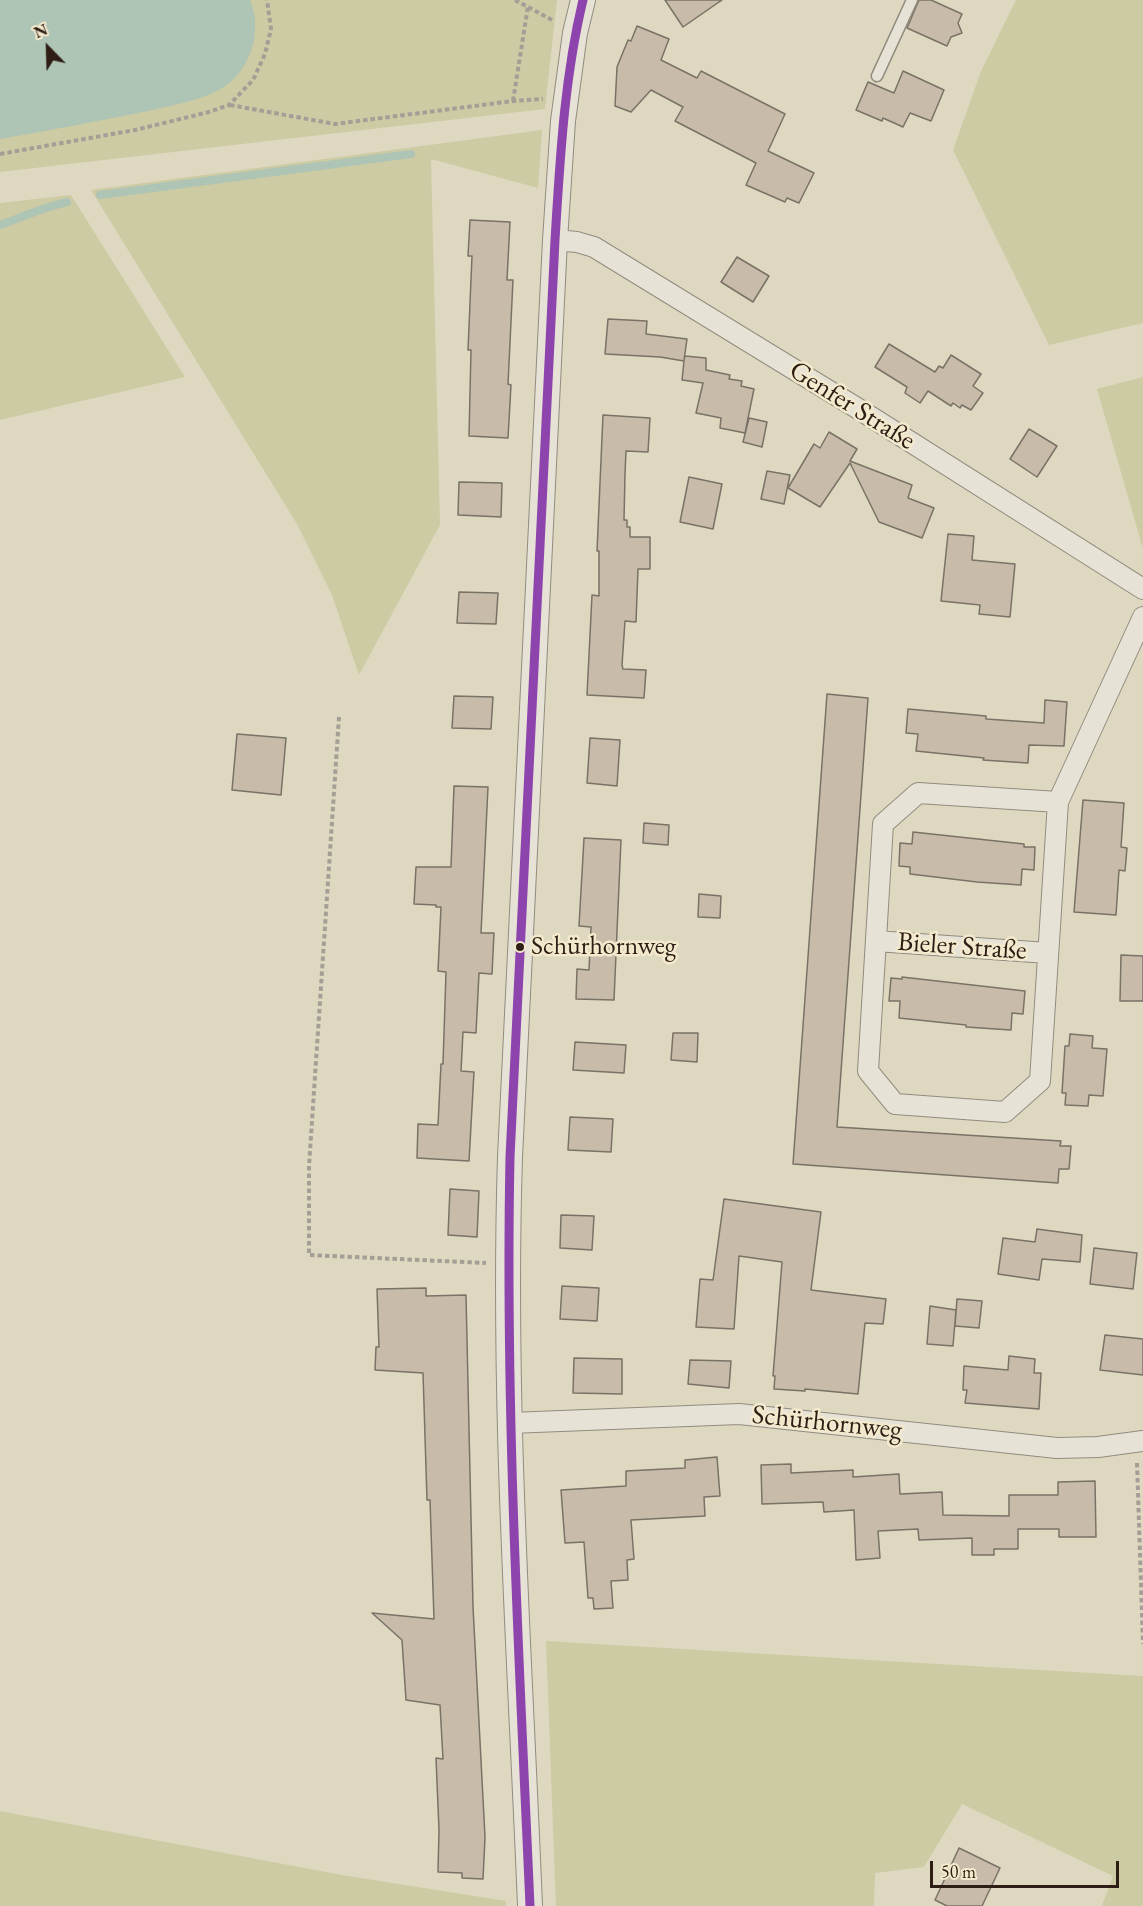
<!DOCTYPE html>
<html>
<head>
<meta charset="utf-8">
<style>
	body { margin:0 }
	#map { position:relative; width:1143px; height:1906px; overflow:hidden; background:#dfd8c1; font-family:"EB Garamond",serif }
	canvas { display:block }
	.north { position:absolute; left:18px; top:18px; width:60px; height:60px; -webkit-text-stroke:4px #f3eace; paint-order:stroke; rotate:337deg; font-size:16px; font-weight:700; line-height:24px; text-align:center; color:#2d1d14 }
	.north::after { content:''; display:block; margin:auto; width:21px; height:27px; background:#2d1d14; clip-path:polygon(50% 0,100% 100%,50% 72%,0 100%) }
	.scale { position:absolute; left:930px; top:1861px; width:189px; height:27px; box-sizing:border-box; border:3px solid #2d1d14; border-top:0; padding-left:8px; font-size:18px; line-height:21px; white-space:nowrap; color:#2d1d14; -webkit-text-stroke:4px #f3eace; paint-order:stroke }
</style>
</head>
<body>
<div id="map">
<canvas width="1143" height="1906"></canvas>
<div class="north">N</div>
<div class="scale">50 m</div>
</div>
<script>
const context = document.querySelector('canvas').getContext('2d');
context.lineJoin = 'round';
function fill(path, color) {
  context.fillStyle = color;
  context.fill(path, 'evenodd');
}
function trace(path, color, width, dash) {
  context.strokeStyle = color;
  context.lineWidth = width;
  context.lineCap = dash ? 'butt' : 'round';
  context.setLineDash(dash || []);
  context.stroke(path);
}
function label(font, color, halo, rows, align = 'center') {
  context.font = font + ' "EB Garamond",serif';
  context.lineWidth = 5;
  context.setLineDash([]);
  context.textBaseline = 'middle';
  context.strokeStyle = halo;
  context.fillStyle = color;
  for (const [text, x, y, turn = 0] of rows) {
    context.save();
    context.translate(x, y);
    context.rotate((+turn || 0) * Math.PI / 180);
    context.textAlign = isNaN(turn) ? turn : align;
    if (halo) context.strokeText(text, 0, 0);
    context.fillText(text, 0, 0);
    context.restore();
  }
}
const green = new Path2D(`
	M 0,0 L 557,0 L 545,109 L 0,172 Z
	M 1016,0 L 1143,0 L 1143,323 L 1049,345 L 953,150 L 981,71 Z
	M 542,130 L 538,188 L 431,159 L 440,525 L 359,675 L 332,595 L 297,524 L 91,190 Z
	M 71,195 L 185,377 L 0,420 L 0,203 Z
	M 1143,377 L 1143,549 L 1097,389 Z
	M 546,1641 L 1143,1676 L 1143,1906 L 1102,1906 L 1113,1876 L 962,1804 L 924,1867 L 875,1873 L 874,1906 L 556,1906 Z
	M 0,1811 L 342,1875 L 506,1901 L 506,1906 L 0,1906 Z`);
const water = new Path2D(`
	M 0,0 L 250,0 C 263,30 251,71 222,88 C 201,101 172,105 148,111 C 99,121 50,130 0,139 Z`);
const stream = new Path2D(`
	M 100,195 L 411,154
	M 0,225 C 23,217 44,207 67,202`);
const building = new Path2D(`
	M 665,0 L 722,0 L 683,27 Z
	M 919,0 L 931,0 L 962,14 L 958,23 L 962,33 L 951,37 L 947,46 L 907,28 Z
	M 637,26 L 669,39 L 661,60 L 697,78 L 701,71 L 785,114 L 768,151 L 814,173 L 799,203 L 787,198 L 785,202 L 746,185 L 756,163 L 675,121 L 683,107 L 651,90 L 631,112 L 615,106 L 617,67 L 628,40 L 631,41 Z
	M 903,71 L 944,90 L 931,121 L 910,113 L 903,127 L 883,118 L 882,121 L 856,110 L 868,82 L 894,93 Z
	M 470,220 L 510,222 L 507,280 L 513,280 L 508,384 L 511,385 L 508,438 L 469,436 L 471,350 L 468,350 L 472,256 L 468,256 Z
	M 737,257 L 769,276 L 753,302 L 721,282 Z
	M 608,319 L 647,321 L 646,334 L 687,339 L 684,360 L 685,356 L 706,358 L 706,370 L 730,375 L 729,379 L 742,381 L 741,386 L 754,389 L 745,433 L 720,428 L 721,418 L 696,413 L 703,383 L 682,380 L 684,361 L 660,357 L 605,354 Z
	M 889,344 L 935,372 L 939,366 L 943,368 L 951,355 L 981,374 L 973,386 L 983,393 L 971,410 L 962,405 L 960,408 L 953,403 L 951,406 L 928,391 L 920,403 L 905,393 L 907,387 L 875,367 Z
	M 603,415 L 650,418 L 648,452 L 626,451 L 625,474 L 624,520 L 627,520 L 627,527 L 630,527 L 630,537 L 650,537 L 650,569 L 638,569 L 636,622 L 625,621 L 622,665 L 623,669 L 646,670 L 644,698 L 587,695 L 592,595 L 599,596 L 599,551 L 597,551 Z
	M 749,418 L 767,422 L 762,447 L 743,442 Z
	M 1029,429 L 1057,446 L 1037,477 L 1010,459 Z
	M 829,432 L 857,449 L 850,461 L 912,485 L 908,498 L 934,508 L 922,538 L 879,522 L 850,463 L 820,507 L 788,488 L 814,444 L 820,448 Z
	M 767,471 L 790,475 L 784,504 L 761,499 Z
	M 689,477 L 722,484 L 713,529 L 680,522 Z
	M 459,482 L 502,483 L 501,517 L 458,515 Z
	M 948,534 L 974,536 L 972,560 L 1015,564 L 1010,617 L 979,614 L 980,605 L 941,601 Z
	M 459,592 L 498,593 L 496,624 L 457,623 Z
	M 827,694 L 868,698 L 837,1127 L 1061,1141 L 1060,1146 L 1071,1146 L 1069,1169 L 1059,1169 L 1058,1183 L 793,1164 Z
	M 454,696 L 493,697 L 491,729 L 452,728 Z
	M 1045,700 L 1067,702 L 1064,746 L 1029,745 L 1028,763 L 983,760 L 984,758 L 916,751 L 918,734 L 906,733 L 908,709 L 986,716 L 986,719 L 1044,723 Z
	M 237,734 L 286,738 L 281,795 L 232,790 Z
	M 590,738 L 620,740 L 617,786 L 587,783 Z
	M 454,786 L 488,787 L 481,933 L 494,933 L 492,974 L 479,973 L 476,1033 L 463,1032 L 461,1071 L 474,1072 L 469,1161 L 417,1158 L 418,1124 L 438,1125 L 441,1064 L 443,1064 L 446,972 L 438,971 L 441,907 L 436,907 L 436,905 L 414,904 L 416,867 L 451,867 Z
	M 1083,800 L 1124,803 L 1121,847 L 1127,848 L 1125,871 L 1119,870 L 1116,915 L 1074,912 Z
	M 644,823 L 669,825 L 668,845 L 643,843 Z
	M 913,832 L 1024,844 L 1024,847 L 1035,847 L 1034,870 L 1022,869 L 1021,885 L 977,882 L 910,874 L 910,867 L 899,866 L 900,843 L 912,844 Z
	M 584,838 L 621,840 L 614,1000 L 576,999 L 577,969 L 589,970 L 591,927 L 579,926 Z
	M 699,894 L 721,896 L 720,918 L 698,917 Z
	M 1121,955 L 1143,956 L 1143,1001 L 1120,1001 Z
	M 902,977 L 1025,991 L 1023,1014 L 1012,1013 L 1011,1030 L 966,1027 L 966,1025 L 899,1018 L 900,1001 L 889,1001 L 891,978 L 902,979 Z
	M 673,1033 L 698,1033 L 697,1062 L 671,1060 Z
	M 1070,1034 L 1093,1036 L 1092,1048 L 1107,1049 L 1103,1096 L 1089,1095 L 1088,1106 L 1065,1105 L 1066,1093 L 1062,1093 L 1065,1046 L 1069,1046 Z
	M 575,1042 L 626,1045 L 624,1073 L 573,1070 Z
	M 570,1117 L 613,1119 L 611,1152 L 568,1150 Z
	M 450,1189 L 479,1191 L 477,1237 L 448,1235 Z
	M 724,1199 L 821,1212 L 811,1290 L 886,1299 L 883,1324 L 865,1323 L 858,1394 L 805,1389 L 805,1391 L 774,1389 L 775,1376 L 773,1376 L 782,1262 L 739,1256 L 734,1329 L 696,1327 L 700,1279 L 713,1280 Z
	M 561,1215 L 594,1216 L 592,1250 L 560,1248 Z
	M 1037,1229 L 1082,1235 L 1080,1262 L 1042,1259 L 1039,1280 L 998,1274 L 1003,1238 L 1035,1242 Z
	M 1094,1248 L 1137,1253 L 1133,1289 L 1090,1284 Z
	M 562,1286 L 599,1288 L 597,1321 L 560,1319 Z
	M 426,1288 L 426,1296 L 466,1295 L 473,1607 L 485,1837 L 483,1879 L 462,1878 L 462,1873 L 438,1872 L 439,1830 L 436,1758 L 443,1759 L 440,1705 L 406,1700 L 402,1640 L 372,1613 L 434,1619 L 430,1500 L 427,1500 L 423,1373 L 375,1370 L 376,1347 L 379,1347 L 377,1289 Z
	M 957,1299 L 982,1301 L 979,1328 L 955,1326 Z
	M 930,1306 L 956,1310 L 953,1346 L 927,1344 Z
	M 1105,1335 L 1143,1339 L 1143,1375 L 1100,1370 Z
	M 1009,1356 L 1035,1359 L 1034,1373 L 1041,1373 L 1039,1409 L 965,1403 L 967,1390 L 963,1390 L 964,1366 L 1008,1370 Z
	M 574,1358 L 622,1359 L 622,1394 L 573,1393 Z
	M 690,1360 L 731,1361 L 729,1388 L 688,1384 Z
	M 717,1457 L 720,1496 L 704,1497 L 705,1516 L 631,1520 L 634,1559 L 627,1560 L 628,1580 L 611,1581 L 613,1608 L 594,1609 L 593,1598 L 588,1598 L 584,1542 L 565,1543 L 561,1490 L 626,1486 L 626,1471 L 685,1468 L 685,1460 Z
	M 791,1464 L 791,1473 L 853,1470 L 853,1477 L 899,1474 L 900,1494 L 942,1492 L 943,1515 L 1009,1516 L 1009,1495 L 1058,1495 L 1058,1482 L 1095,1481 L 1096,1537 L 1059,1537 L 1059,1529 L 1018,1529 L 1018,1549 L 994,1549 L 994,1555 L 972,1555 L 972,1538 L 919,1540 L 918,1529 L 878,1531 L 880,1558 L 856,1560 L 854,1510 L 824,1512 L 823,1502 L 762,1504 L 761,1465 Z
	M 959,1848 L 1000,1868 L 982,1906 L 947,1906 L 935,1900 Z`);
const path = new Path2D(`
	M 515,0 L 554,21
	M 513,101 L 528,6
	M 230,105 L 335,124 L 513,101 L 543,99
	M 0,154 L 135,130 L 209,112 L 229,105 L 253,80 L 265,54 L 271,29 L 267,0
	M 339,717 L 309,1166 L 309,1255 L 486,1263
	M 1137,1463 L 1143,1644`);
const service = new Path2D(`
	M 877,76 L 912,0`);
const minor = new Path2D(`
	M 555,240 L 577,242 L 594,247 L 857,408 L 1143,589
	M 1058,802 L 918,793 L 883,824 L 868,1071 L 895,1104 L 1005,1112 L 1040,1081 L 1058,802 L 1143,617
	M 876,941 L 1048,953
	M 510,1423 L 739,1414 L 1057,1448 L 1098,1447 L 1143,1441`);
const tertiary = new Path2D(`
	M 530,1906 C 520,1657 502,1406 510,1157 L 555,240 L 563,121 L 575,33 L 583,0`);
const bus1 = new Path2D(`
	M 530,1906 C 519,1656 505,1407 510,1157 L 555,240 C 560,160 564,79 583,0`);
const markers = [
	[520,947,5,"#2d1d14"]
];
const busNames = [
	["Schürhornweg",531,947]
];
const streetNames = [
	["Genfer Straße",852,406,32],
	["Bieler Straße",962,947,4],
	["Schürhornweg",827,1423,6]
];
fill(green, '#cccba3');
fill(water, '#aec4b4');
trace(stream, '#aec4b4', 8);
fill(building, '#c9bba9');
trace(building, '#797266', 1.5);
trace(service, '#918c7e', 13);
trace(minor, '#918c7e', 22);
trace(tertiary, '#918c7e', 26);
trace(path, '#a49f96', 4, [4.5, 3]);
trace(service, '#e6e2d6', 10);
trace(minor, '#e6e2d6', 20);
trace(tertiary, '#e6e2d6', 24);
trace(bus1, '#8e44ad', 9);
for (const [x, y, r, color] of markers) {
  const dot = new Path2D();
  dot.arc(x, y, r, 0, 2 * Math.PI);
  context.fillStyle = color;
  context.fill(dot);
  trace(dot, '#f3eace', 2);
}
label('26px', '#2d1d14', '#f3eace', busNames, 'left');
label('27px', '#2d1d14', '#f3eace', streetNames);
</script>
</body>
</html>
